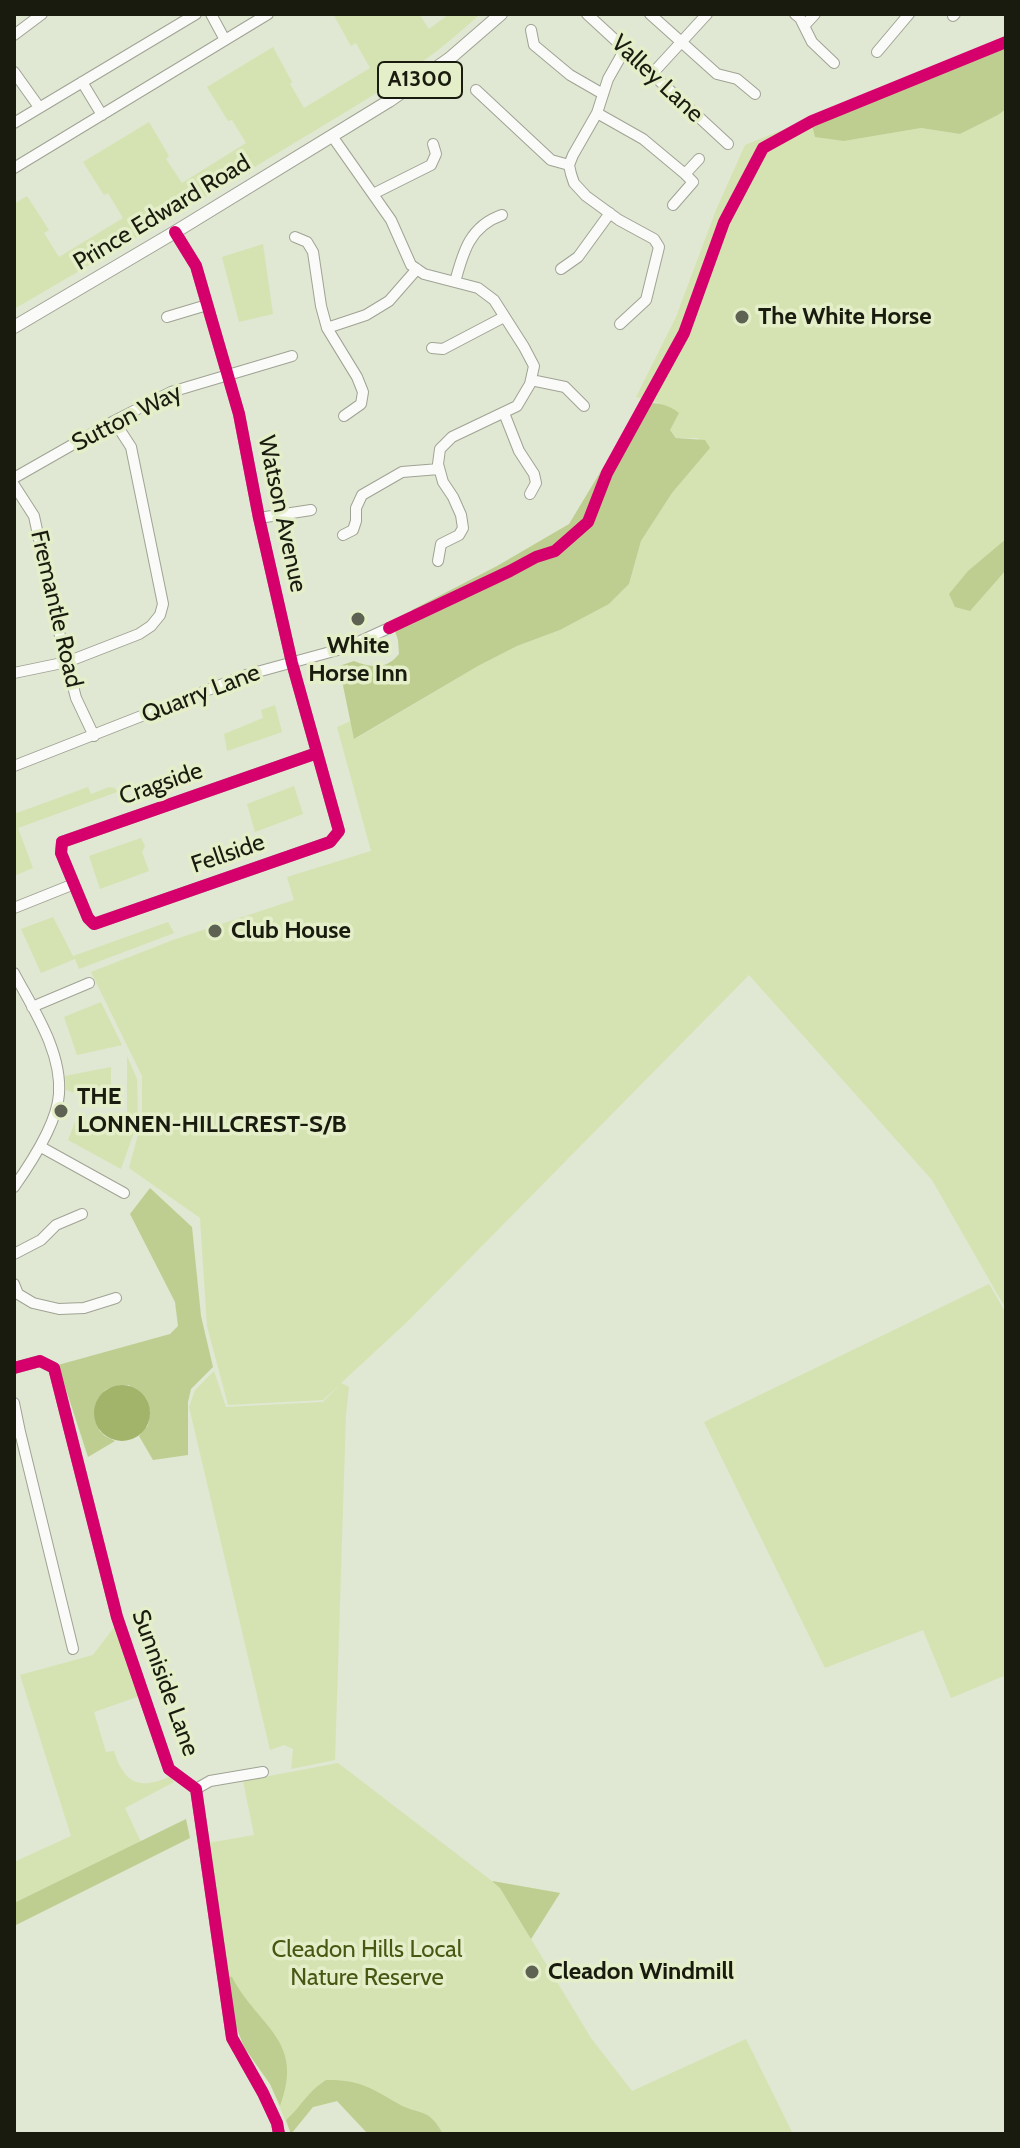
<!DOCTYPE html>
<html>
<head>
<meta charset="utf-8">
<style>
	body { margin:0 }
	#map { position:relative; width:1020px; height:2148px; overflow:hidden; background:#e0e7d2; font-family:Cabin,sans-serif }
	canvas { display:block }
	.frame { position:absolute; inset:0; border:16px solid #181b0e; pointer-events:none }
</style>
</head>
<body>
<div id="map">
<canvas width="1020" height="2148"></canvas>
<div class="frame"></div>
</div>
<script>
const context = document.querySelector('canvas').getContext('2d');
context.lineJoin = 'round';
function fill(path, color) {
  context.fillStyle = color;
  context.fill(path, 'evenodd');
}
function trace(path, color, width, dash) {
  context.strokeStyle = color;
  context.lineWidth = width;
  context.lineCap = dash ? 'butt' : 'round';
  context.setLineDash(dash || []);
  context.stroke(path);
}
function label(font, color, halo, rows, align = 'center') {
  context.font = font + ' Cabin,sans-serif';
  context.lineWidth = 7;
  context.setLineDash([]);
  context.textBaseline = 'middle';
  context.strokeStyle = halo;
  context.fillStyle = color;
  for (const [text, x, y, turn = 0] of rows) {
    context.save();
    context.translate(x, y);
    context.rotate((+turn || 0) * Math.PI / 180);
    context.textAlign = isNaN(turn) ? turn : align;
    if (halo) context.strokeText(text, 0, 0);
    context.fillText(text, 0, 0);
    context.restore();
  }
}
const green = new Path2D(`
	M 333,14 L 419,14 L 429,29 L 449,14 L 480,14 C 422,69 354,107 286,148 C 196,203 105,256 14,309 L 14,204 L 27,196 L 49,230 L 44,233 L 59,257 L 123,218 L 108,193 L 104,195 L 83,162 L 149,122 L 169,156 L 166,159 L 182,183 L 246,143 L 232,120 L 228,121 L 207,87 L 273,47 L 292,82 L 290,84 L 304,108 L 370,68 L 356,43 L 351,46 Z
	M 1006,39 L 1006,44 L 937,74 L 843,141 L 921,128 L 960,134 L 998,115 L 1006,109 L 1006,1309 L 932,1180 L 749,975 L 408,1321 L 341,1383 L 349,1387 L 346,1414 L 335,1760 L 291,1769 L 293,1749 L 284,1745 L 270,1750 L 189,1407 L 195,1390 L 214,1371 L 226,1407 L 323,1402 L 340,1385 L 323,1400 L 228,1405 L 207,1326 L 200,1218 L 129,1168 L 142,1120 L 142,1076 L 91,972 L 173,940 L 294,900 L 287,877 L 371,851 L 337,727 L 351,721 L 355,739 L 478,666 L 517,646 L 560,630 L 609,604 L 629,584 L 641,541 L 672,493 L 709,448 L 697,438 L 677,438 L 670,430 L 659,403 L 636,397 L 676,317 L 716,210 L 745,145 Z
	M 263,244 L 273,314 L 239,322 L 222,257 Z
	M 275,705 L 282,732 L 227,751 L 224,734 L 263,718 L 261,710 Z
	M 294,786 L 303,814 L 255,832 L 247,804 Z
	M 88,787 L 91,794 L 109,787 L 115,788 L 117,792 L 18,828 L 33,868 L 14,876 L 14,814 Z
	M 141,838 L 145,846 L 142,852 L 149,871 L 100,889 L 89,856 Z
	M 53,917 L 73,956 L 168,922 L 174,933 L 79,969 L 75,959 L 41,973 L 21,929 Z
	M 101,1002 L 122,1045 L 77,1055 L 64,1017 Z
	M 127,1056 L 137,1079 L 138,1121 L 121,1169 L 68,1140 L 77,1117 L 118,1133 L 127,1117 Z
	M 111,1067 L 111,1105 L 66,1090 L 65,1076 Z
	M 989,1284 L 1006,1313 L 1006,1675 L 951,1698 L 923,1630 L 825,1668 L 704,1422 Z
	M 115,1626 L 140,1696 L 94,1712 L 106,1752 L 114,1751 C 124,1783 139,1791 171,1776 L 174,1782 L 125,1808 L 141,1842 L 14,1903 L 14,1862 L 71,1836 L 20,1675 L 93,1655 Z
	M 338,1763 L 492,1881 L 560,1893 L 531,1939 L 591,2038 L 632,2091 L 746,2039 L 793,2134 L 368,2134 L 337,2101 L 313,2107 L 291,2134 L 270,2084 L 244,2047 L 232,2016 L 208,1843 L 254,1835 L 243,1781 Z`);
const forest = new Path2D(`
	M 1006,44 L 1006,109 L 998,115 L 960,134 L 921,128 L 844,141 L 815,137 L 812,125 Z
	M 644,403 C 659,403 668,404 679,413 L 670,430 L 676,438 L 705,440 L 710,448 L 672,493 L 641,541 L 629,584 L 609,604 L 560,630 L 517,646 L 478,666 L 354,739 L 339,666 L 354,661 C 372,668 386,670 399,654 L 398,640 L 395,631 L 414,623 L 412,610 L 497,566 L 569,524 L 636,413 Z
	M 1006,539 L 1006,570 L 970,611 L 955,607 L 949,594 L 968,571 Z
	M 150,1188 L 192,1227 L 201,1316 L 213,1367 L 191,1389 L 188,1402 L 188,1455 L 153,1460 L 139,1436 L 148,1425 L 150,1410 L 129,1385 L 119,1385 L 105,1390 L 99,1430 L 105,1436 L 115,1441 L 88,1457 L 58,1365 L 170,1334 L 178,1326 L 175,1302 L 130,1214 Z
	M 186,1819 L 190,1838 L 14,1926 L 14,1903 Z
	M 492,1881 L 560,1893 L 531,1939 L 500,1888 Z
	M 227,1976 L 232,1977 C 259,2028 305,2040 280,2106 L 270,2084 L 244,2047 L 232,2016 Z
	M 326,2080 C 357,2079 372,2088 397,2103 C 419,2116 428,2106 443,2134 L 368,2134 L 337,2101 L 313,2107 L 291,2134 L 286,2120 C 302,2106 306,2093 326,2080 Z`);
const water = new Path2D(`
	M94 1413a28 28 0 1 1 56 0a28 28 0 1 1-56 0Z`);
const minor = new Path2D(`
	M 211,14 L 225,40
	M 587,14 L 728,144
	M 650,14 L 717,74 L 737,79 L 755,94
	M 795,14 L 800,18 L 812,42 L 834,63
	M 953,16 L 955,14
	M 804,26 L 815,14
	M 531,30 L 534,45 L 570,75 L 603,94
	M 14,35 L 42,14
	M 877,52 L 909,14
	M 14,72 L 39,107
	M 652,74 L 707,14
	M 82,82 L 102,115
	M 476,90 L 551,160 L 569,165
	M 597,113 L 643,139 L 685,174 L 699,159
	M 14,123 L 196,14
	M 332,136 L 391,220 L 411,265 L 424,274 L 478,288 L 494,300 L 524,347 L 534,366 L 530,384 L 517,406 L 452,437 L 440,449 L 438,464 L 443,482 L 453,497 L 461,515 L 463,528 L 459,535 L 441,544 L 438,561
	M 14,168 L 268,14
	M 373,194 L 431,165 L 436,154 L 433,144
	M 673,205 L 693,182 L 685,174
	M 175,232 L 196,266 L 239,414 L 259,518 L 292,663 L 339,831 L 330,842 L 94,924 L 88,918 L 61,853 L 62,842 L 317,753
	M 295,237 L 307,242 L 313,252 L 321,306 L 327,328 L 357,377 L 363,392 L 361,404 L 344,416
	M 561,269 L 578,257 L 610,213
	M 455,282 C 463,252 470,226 502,215
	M 167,317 L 207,305
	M 620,324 L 646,300 L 659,247 L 654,239 L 619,220 L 586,196 L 574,183 L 571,174 L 569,165 L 573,155 L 597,113 L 608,79 L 625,49
	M 327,328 L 366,315 L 389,301 L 417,269
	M 432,348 L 443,349 L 504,317
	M 531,380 L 565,387 L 584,406
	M 504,413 L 519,451 L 534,474 L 536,483 L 530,494
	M 14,478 L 114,421 L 171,392 L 292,356
	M 14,485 L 34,516 L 58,628 L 76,698 L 94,736
	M 259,518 L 311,510
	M 343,535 L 353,530 L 356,521 L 356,508 L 362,495 L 402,472 L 439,469
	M 14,673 L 67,662 L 139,634 L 151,626 L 160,615 L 163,604 L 131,447 L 114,421
	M 14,766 L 246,675 L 345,648 L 389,628
	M 14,908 L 74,884
	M 14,973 C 33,1009 62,1051 59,1094 C 57,1124 31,1163 14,1187
	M 32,1007 L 89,983
	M 41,1147 L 124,1193
	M 14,1254 L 41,1240 L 56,1225 L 82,1214
	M 14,1284 L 18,1294 L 33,1303 L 59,1309 L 84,1308 L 116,1298
	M 14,1368 L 40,1361 L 54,1368 L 117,1617 L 169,1769 L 196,1789 L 232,2038 L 263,2093 L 277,2123 L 279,2134
	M 14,1403 L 20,1432
	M 14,1433 L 20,1432 L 73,1649
	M 196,1789 L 210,1781 L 263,1772`);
const major = new Path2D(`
	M 14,327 L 175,232 L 389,101 L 449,59 L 501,14`);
const cycleway = new Path2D(`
	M 175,232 L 196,266 L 239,414 L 259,518 L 292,663 L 339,831 L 330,842 L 94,924 L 88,918 L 61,853 L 62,842 L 317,753
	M 389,628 L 510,571 L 536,557 L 555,551 L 588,522 L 607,473 L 684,333 L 724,222 L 763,148 L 812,121 L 1006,42
	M 14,1368 L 40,1361 L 54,1368 L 117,1617 L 169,1769 L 196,1789 L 232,2038 L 263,2093 L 277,2123 L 279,2134`);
const markers = [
	[742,317,8,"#5e6253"],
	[358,619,8,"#5e6253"],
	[215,931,8,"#5e6253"],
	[61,1111,8,"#5e6253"],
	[532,1972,8,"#5e6253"]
];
const shields = [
	[420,80,84]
];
const shieldNames = [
	["A1300",420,80]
];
const streetNames = [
	["Valley Lane",657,79,43],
	["Prince Edward Road",162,213,-31],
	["Sutton Way",127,418,-27],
	["Watson Avenue",282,514,78],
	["Fremantle Road",56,609,77],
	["Quarry Lane",201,694,-21],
	["Cragside",161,784,-19],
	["Fellside",228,854,-19],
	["Sunniside Lane",165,1683,70]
];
const poiNames = [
	["The White Horse",758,317],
	["White",358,646,"center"],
	["Horse Inn",358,674,"center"],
	["Club House",231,931],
	["THE",77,1097],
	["LONNEN-HILLCREST-S/B",77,1125],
	["Cleadon Windmill",548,1972]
];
const parkNames = [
	["Cleadon Hills Local",367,1950],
	["Nature Reserve",367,1978]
];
fill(green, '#d5e3b2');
fill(forest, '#bece91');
fill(water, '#a2b36a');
trace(minor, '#9fa394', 12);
trace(major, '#9fa394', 14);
trace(minor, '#fafbf8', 10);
trace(major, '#fafbf8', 12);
trace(cycleway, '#d6006c', 12);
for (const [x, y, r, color] of markers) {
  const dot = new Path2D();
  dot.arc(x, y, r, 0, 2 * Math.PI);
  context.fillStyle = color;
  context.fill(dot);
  trace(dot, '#e4efca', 3);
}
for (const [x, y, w] of shields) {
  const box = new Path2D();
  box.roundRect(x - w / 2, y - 18, w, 36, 6);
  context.fillStyle = '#e4efca';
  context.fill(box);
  trace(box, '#181b0e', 2);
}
label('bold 22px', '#181b0e', null, shieldNames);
label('24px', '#181b0e', '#e4efca', streetNames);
label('bold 24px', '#181b0e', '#e4efca', poiNames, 'left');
label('24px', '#485712', '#e4efca', parkNames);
</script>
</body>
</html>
